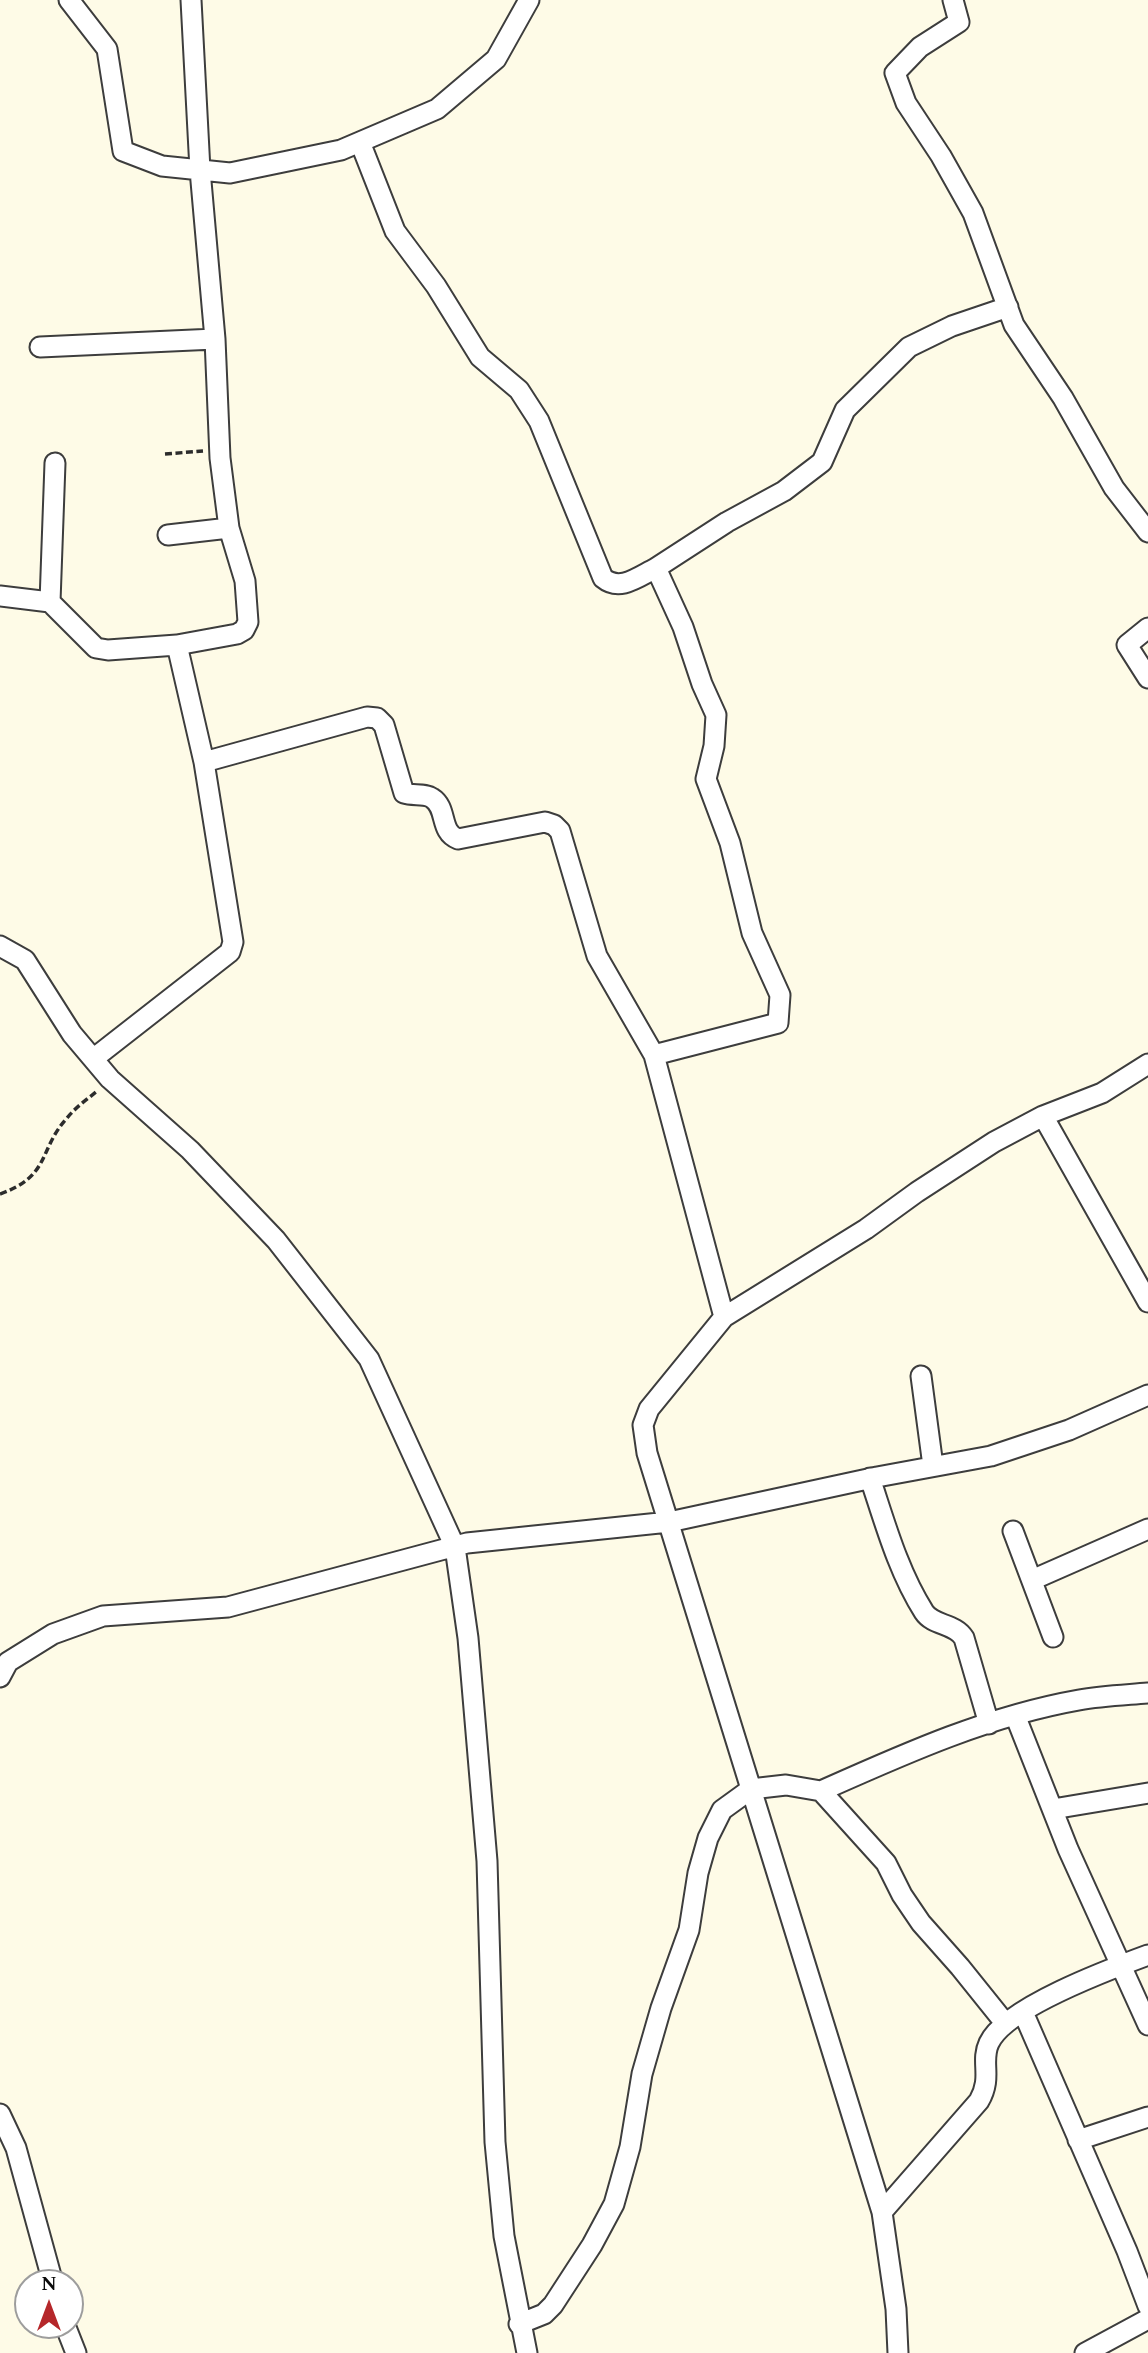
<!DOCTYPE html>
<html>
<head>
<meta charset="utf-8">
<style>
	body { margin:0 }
	#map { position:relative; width:1148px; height:2353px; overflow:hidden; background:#fefbe7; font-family:Spectral,serif }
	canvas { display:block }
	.north { position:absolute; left:14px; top:2269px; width:70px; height:70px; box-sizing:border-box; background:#fff; border:2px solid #9d9d9d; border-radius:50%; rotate:0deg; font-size:19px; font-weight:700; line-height:28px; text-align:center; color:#0a0a0a }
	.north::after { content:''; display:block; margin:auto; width:24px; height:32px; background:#b5272a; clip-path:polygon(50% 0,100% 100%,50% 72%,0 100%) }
</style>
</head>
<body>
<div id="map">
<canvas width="1148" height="2353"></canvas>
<div class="north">N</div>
</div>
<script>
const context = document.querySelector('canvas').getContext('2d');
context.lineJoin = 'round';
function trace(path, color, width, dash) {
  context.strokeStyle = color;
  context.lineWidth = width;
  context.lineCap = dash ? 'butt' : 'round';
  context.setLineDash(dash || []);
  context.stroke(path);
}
const path = new Path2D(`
	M 165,454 L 203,451
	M 0,1194 C 51,1176 38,1150 67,1118 C 75,1108 86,1100 96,1092`);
const minor = new Path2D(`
	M 69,0 L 107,49 L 123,151 L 162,166 L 230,173 L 341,150 L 437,109 L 496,59 L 529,0
	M 953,0 L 959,22 L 920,47 L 895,73 L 906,103 L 941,156 L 973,213 L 1014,325 L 1063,398 L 1114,488 L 1148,532
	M 360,142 L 395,231 L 436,286 L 480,357 L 519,390 L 539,421 L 603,578 C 620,592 638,577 656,568
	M 40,347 L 215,339
	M 168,535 L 229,528
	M 0,596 L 50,602 L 96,648 L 108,650 L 177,645
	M 50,602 L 55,463
	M 1148,628 L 1127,645 L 1148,678
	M 204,762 L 367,717 L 377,718 L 384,725 L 404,793 C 413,796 425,793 432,798 C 448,808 439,832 458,839 L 545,822 L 554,825 L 560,831 L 597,956 L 654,1055
	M 0,946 L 25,960 L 72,1034 L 110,1079 L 190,1150 L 276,1240 L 369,1359 L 455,1547 L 468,1638 L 487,1861 L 495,2142 L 504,2236 L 527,2353
	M 93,1059 L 230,952 L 233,942 L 204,762 L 177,645 L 237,634 L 244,630 L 248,622 L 245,581 L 229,528 L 220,458 L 215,339 L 200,170 L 191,0
	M 1043,1116 L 1148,1302
	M 724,1317 L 654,1055 L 778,1023 L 780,995 L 752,933 L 730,843 L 706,779 L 714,746 L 716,715 L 702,684 L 683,627 L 656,568 L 727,522 L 784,491 L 822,462 L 845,410 L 909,347 L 952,326 L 1008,307
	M 921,1376 L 933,1466
	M 870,1478 C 885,1523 898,1571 924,1612 C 933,1626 955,1623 964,1638 L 989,1724
	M 1013,1531 L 1053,1637
	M 1032,1580 L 1148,1529
	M 0,1677 L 8,1662 L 53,1634 L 103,1616 L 228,1607 L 467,1543 L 669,1522 L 877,1477 L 991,1456 L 1069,1430 L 1148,1395
	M 1015,1715 L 1068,1849 L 1148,2025
	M 821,1791 C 904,1754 988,1716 1079,1700 C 1101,1696 1125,1695 1148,1693
	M 1053,1809 L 1148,1793
	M 1023,2012 L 1127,2251 L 1148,2306
	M 0,2114 L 16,2148 L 53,2283
	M 1078,2140 L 1148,2117
	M 882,2212 L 979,2101 C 993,2077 980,2062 989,2043 C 1005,2008 1110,1969 1148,1955
	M 519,2324 L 544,2314 L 553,2305 L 592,2245 L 614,2204 L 630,2147 L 642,2074 L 661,2008 L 689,1930 L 698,1873 L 708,1838 L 722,1810 L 751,1789 L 786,1785 L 821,1791 L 886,1863 L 902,1895 L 921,1923 L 960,1967 L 1005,2023
	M 65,2325 L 76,2353
	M 898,2353 L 896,2309 L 882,2212 L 647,1453 L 643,1425 L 649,1409 L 724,1317 L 866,1229 L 917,1192 L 994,1142 L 1043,1116 L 1102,1093 L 1148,1064
	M 1085,2353 L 1148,2319`);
trace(minor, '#3d3d3d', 23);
trace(path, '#2c2c2c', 3.5, [7, 3.5]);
trace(minor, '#fff', 19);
</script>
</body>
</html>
